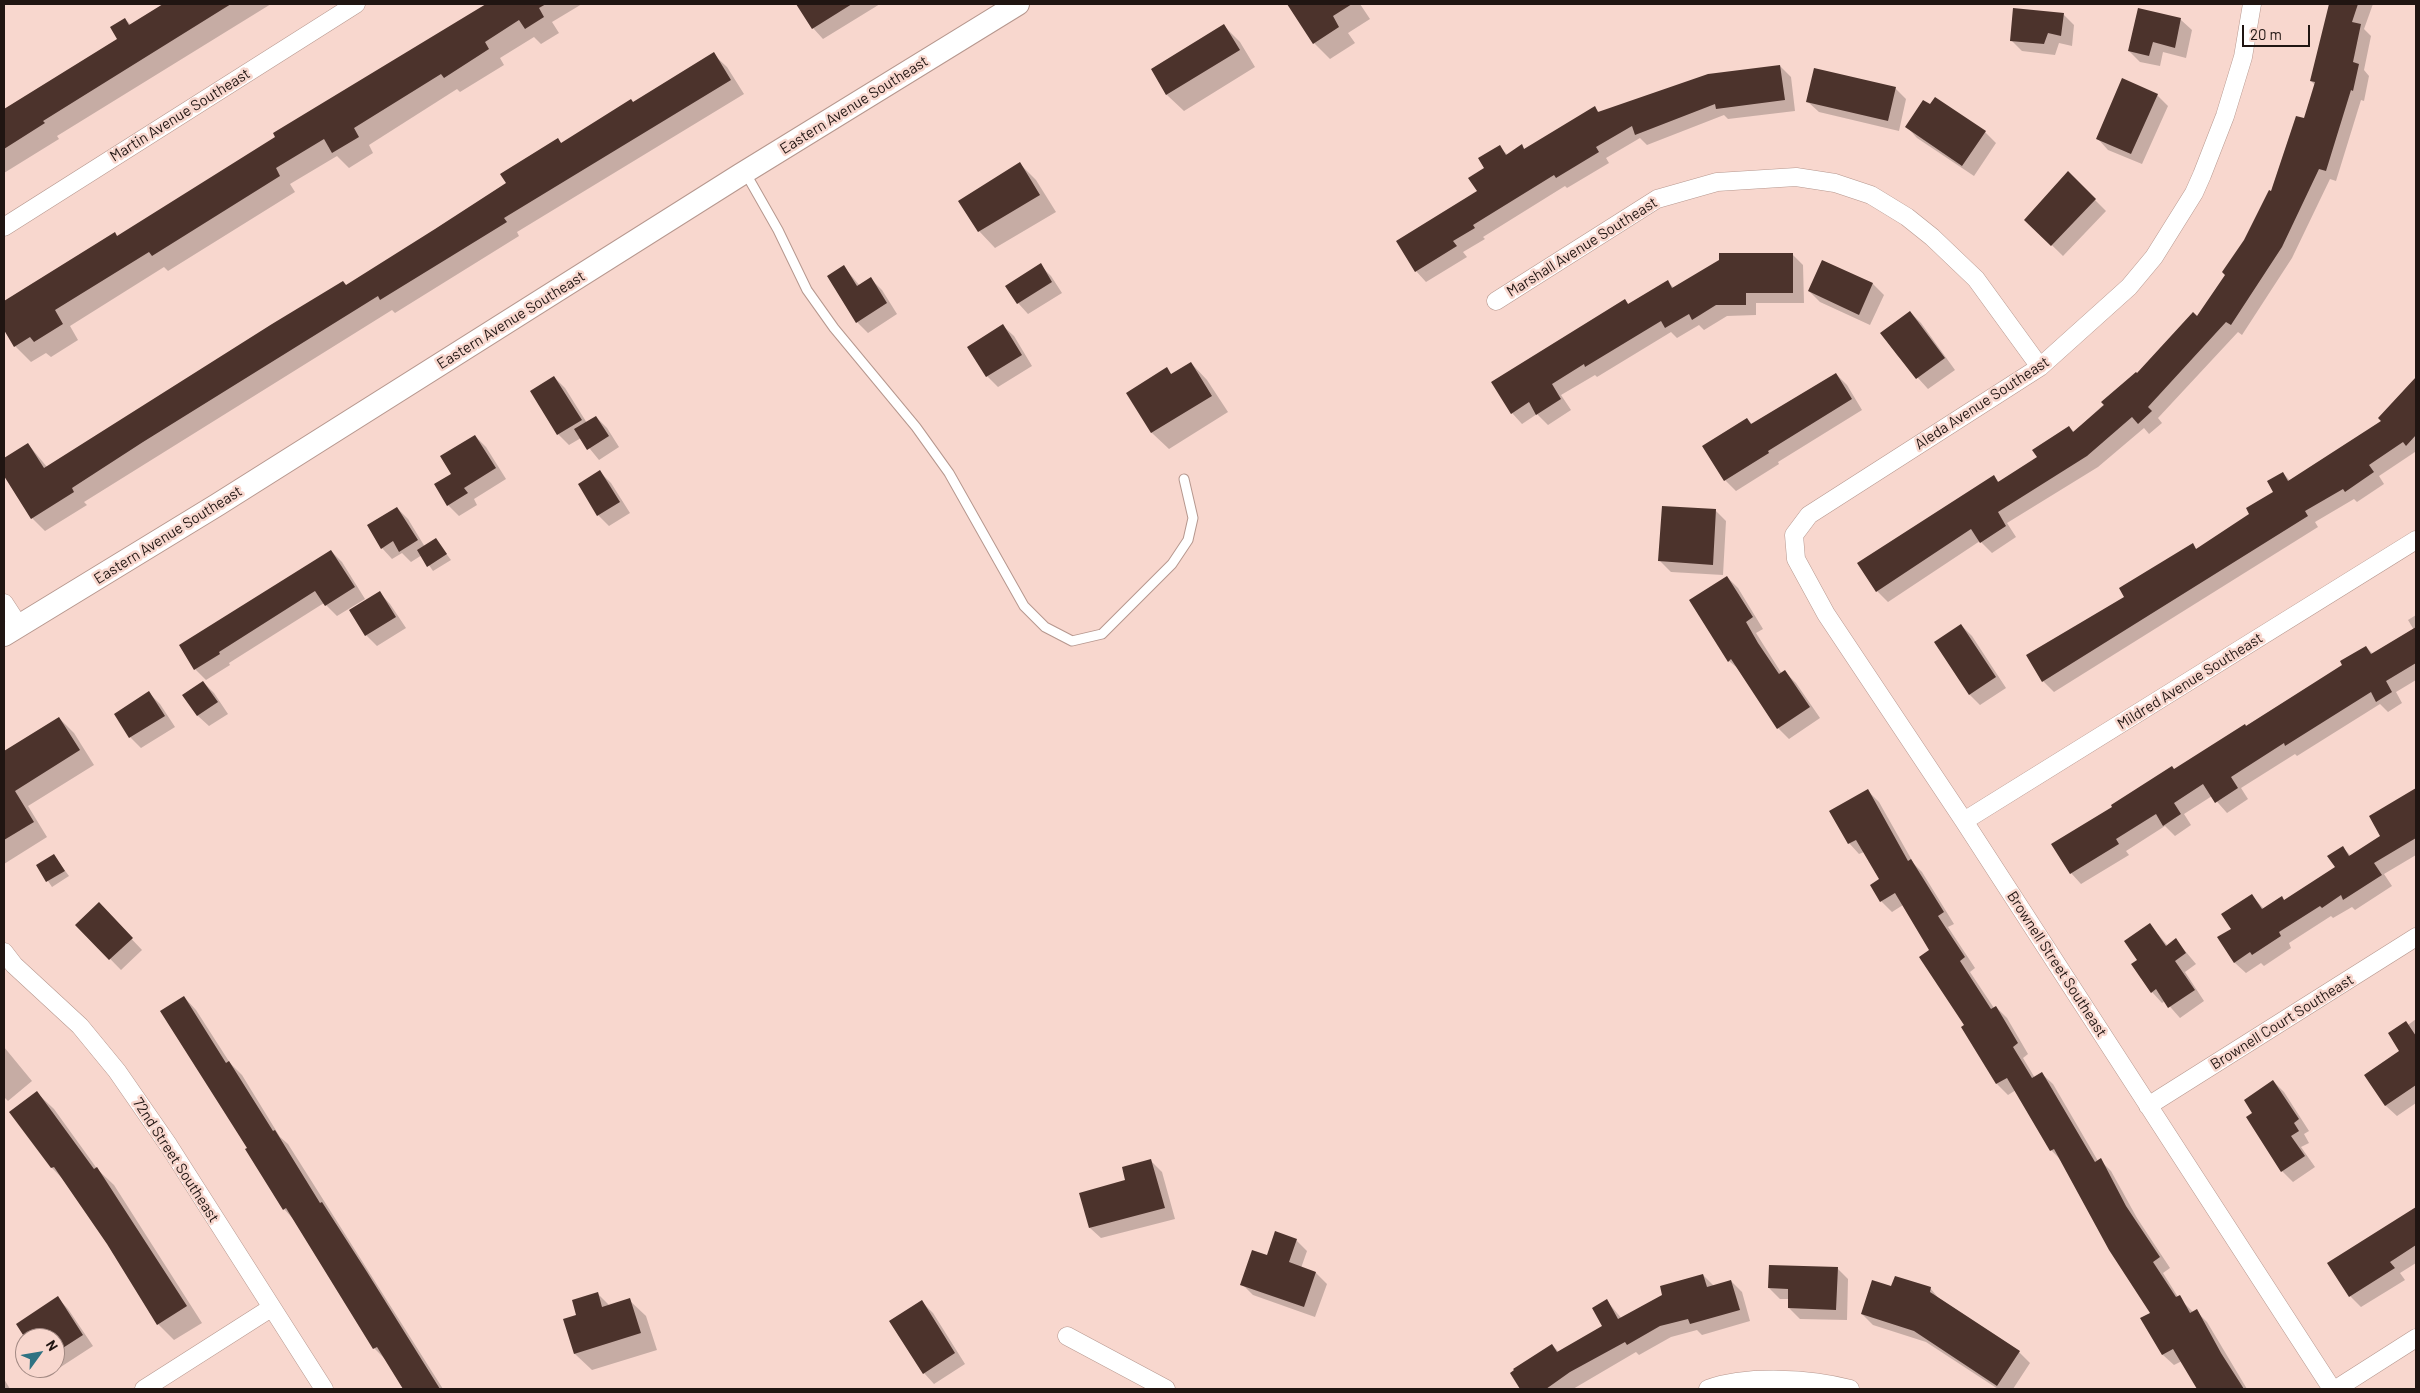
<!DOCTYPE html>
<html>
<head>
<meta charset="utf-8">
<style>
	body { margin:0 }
	#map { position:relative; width:2420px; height:1393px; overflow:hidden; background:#f8d7ce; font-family:Barlow,sans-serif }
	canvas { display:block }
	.frame { position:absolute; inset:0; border:5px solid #201512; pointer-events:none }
	.north { position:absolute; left:15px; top:1328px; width:50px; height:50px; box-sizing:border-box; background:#f8d7ce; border:1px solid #a28983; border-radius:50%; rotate:58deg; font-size:14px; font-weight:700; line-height:20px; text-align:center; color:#201512 }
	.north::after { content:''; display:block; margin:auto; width:18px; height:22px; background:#2e7282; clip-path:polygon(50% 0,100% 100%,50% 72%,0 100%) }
	.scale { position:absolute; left:2242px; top:25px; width:68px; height:22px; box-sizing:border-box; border:2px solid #201512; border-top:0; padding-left:6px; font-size:15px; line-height:18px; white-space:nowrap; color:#201512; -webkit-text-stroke:4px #f8d7ce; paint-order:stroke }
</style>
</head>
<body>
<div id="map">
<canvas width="2420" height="1393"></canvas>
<div class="frame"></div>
<div class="north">N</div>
<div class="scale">20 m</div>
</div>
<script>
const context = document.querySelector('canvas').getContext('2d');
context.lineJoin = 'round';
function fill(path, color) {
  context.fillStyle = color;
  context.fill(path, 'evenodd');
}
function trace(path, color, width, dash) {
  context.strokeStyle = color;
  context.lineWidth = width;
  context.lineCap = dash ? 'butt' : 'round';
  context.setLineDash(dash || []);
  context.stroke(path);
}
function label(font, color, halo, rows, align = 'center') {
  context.font = font + ' Barlow,sans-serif';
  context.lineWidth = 5;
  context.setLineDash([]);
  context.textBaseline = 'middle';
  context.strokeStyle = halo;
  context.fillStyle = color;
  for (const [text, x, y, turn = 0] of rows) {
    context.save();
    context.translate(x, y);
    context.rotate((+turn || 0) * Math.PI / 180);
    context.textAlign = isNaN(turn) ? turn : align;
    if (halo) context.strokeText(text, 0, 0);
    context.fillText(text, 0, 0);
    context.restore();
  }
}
const shadow = new Path2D(`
	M 165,4 L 271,4 L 57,136 L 59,139 L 4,173 L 4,111 L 119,39 L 125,19 L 131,25 Z
	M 489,4 L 582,4 L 552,22 L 559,33 L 541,44 L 534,37 L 500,58 L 504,65 L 460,92 L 457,89 L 369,145 L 373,153 L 349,168 L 337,156 L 290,184 L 295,192 L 168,271 L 164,267 L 70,326 L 78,340 L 51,357 L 46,353 L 31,362 L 15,346 L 4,328 L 4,303 L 115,234 L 118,237 L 277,137 L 275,134 Z
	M 798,4 L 880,4 L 823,39 L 813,28 Z
	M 1289,4 L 1360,4 L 1370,19 L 1348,33 L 1355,43 L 1330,59 L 1314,43 Z
	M 2330,4 L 2373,4 L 2364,29 L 2371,36 L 2364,70 L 2369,76 L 2364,101 L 2361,100 L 2336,181 L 2330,179 L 2292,258 L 2242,335 L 2238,332 L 2158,418 L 2162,423 L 2149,434 L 2144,428 L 2098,467 L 2007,523 L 2016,537 L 1992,553 L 1980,541 L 1888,602 L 1877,591 L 1994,477 L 1999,482 L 2039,457 L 2069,427 L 2074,432 L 2197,318 L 2226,275 L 2272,193 L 2305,120 L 2315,85 L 2311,81 Z
	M 2138,10 L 2181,20 L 2192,30 L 2186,58 L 2163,52 L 2160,66 L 2140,62 L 2129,51 Z
	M 2063,14 L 2074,25 L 2072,46 L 2059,43 L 2055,55 L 2022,51 L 2011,40 Z
	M 1224,26 L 1240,42 L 1255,67 L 1184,111 L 1167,95 L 1152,70 Z
	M 713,54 L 727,67 L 744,94 L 517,232 L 519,236 L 395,313 L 392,310 L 84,502 L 87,505 L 45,531 L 32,518 L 4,474 L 4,459 L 28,444 L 47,467 L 347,286 L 508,183 L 558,140 L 562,144 L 634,103 Z
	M 1780,66 L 1791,77 L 1795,111 L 1728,119 L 1724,115 L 1647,145 L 1640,138 L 1606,158 L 1609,163 L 1567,188 L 1565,186 L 1483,237 L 1485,239 L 1463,252 L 1467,257 L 1426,282 L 1416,271 L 1478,191 L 1486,168 L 1499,147 L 1508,155 L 1522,146 L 1525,150 L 1595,108 L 1600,113 Z
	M 1895,88 L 1906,99 L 1899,131 L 1819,112 L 1808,102 Z
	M 2157,95 L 2168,106 L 2142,164 L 2108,150 L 2098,139 Z
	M 1907,127 L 1985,132 L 1996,143 L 1974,176 L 1917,138 Z
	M 1020,164 L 1036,180 L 1056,212 L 995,248 L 979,231 Z
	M 2068,173 L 2106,211 L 2063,256 L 2026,220 Z
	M 1792,254 L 1803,265 L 1804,303 L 1756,303 L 1756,315 L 1727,316 L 1704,330 L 1699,325 L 1677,338 L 1671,332 L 1597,377 L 1595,375 L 1561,395 L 1571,410 L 1548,425 L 1537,414 L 1522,424 L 1512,413 L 1625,300 L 1629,305 L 1668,282 L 1674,288 Z
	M 1823,261 L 1873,284 L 1884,295 L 1870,325 L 1820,302 L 1809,291 Z
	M 1040,265 L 1051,276 L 1062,293 L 1028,314 L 1018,303 Z
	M 844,267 L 860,286 L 871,279 L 882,290 L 897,314 L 868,333 L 857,322 Z
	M 1910,312 L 1921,323 L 1955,370 L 1928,389 L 1897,355 L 1881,333 Z
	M 1003,326 L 1014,336 L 1032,366 L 998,387 L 987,376 Z
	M 1191,363 L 1207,380 L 1228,412 L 1169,449 L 1152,433 L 1128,393 L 1166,369 L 1172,375 Z
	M 1836,374 L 1847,385 L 1862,410 L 1778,462 L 1779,464 L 1736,491 L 1725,480 L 1704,446 L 1747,419 L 1753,425 Z
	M 554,377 L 565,388 L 587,423 L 596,417 L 607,428 L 619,447 L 599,460 L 581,438 L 569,445 L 558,434 Z
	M 2416,379 L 2416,454 L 2415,452 L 2379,476 L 2384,484 L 2357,502 L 2354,499 L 2315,522 L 2318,527 L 2054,692 L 2043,681 L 2126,597 L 2193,545 L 2197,550 L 2251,514 L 2275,492 L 2283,473 L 2290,481 L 2383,422 L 2379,418 Z
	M 475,436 L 486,447 L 506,479 L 474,499 L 477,505 L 459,516 L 448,505 L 452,475 Z
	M 600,472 L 611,483 L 630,513 L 609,526 L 598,515 Z
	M 397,508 L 408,519 L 425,547 L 436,540 L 451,560 L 433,571 L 422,555 L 411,562 L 402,553 L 392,559 L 382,548 Z
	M 1715,510 L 1726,521 L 1723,575 L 1671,572 L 1660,561 Z
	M 331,551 L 342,562 L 365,599 L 337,616 L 324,603 L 229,663 L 230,665 L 206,680 L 195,669 Z
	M 1727,577 L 1738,588 L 1763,629 L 1756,633 L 1782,674 L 1785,672 L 1796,683 L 1820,718 L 1789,739 L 1778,728 L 1741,671 L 1729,661 Z
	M 380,593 L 390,604 L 406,628 L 377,646 L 366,635 Z
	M 2416,615 L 2416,680 L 2396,692 L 2402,703 L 2388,712 L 2380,704 L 2297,756 L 2295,754 L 2241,788 L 2248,799 L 2227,813 L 2212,796 L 2184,814 L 2191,825 L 2175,836 L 2165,826 L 2126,851 L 2129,855 L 2081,884 L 2071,873 L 2175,770 L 2344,665 L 2366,647 L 2373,654 L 2414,630 L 2408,620 Z
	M 1961,625 L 1972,636 L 2006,688 L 1980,705 L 1969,694 Z
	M 203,682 L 214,693 L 228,714 L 209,726 L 198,716 L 184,695 Z
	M 149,693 L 160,704 L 175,727 L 141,748 L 130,737 L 116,714 Z
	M 59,718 L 74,733 L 94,765 L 28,806 L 47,837 L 4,864 L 4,753 Z
	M 2416,790 L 2416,855 L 2384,874 L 2392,886 L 2355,910 L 2352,907 L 2333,918 L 2331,916 L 2289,943 L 2291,948 L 2264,966 L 2261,963 L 2246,973 L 2235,963 L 2219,938 L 2232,929 L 2252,896 L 2264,909 L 2281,897 L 2285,901 L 2337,868 L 2343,848 L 2351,856 L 2382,836 L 2370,816 Z
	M 1868,791 L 1879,802 L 1914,864 L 1922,872 L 1954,924 L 1948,927 L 1975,968 L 1970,972 L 1994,1008 L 1996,1007 L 2007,1018 L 2028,1054 L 2023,1058 L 2035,1078 L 2042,1074 L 2053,1084 L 2098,1161 L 2100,1160 L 2111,1171 L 2137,1218 L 2170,1268 L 2163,1273 L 2178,1297 L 2193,1312 L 2196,1311 L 2207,1322 L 2247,1389 L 2203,1389 L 2182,1361 L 2174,1365 L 2163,1355 L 2142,1319 L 2151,1313 L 2061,1160 L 2051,1150 L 2016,1090 L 2008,1095 L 1997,1084 L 1963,1027 L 1966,1025 L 1931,950 L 1903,905 L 1892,912 L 1881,901 L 1880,880 L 1864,852 L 1859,854 L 1849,843 Z
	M 54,856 L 69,876 L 52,887 L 38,866 Z
	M 109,915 L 142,950 L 121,970 L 77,925 Z
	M 2150,925 L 2168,946 L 2176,940 L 2196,964 L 2185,972 L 2204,1001 L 2180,1018 L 2165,1001 L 2162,1003 L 2152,992 L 2138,960 Z
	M 184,997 L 196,1010 L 230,1063 L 242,1075 L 280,1137 L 288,1144 L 443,1389 L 404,1389 L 386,1360 L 374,1348 L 296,1222 L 284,1209 L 248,1148 Z
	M 2416,1019 L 2416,1103 L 2397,1116 L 2386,1106 L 2366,1076 L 2401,1051 L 2408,1025 Z
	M 4,1047 L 32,1081 L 8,1101 L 4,1097 Z
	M 2273,1081 L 2284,1092 L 2309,1131 L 2304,1134 L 2309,1143 L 2301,1147 L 2315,1167 L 2293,1182 L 2282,1171 L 2254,1113 Z
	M 37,1093 L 54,1109 L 98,1170 L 114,1185 L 202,1323 L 174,1340 L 158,1324 L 108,1244 L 64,1180 L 52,1168 Z
	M 1151,1161 L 1162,1172 L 1175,1219 L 1101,1238 L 1090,1228 L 1127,1181 Z
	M 2416,1208 L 2416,1263 L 2400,1273 L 2405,1280 L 2361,1307 L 2350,1296 L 2329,1263 Z
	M 1296,1240 L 1307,1251 L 1301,1268 L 1316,1273 L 1327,1284 L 1315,1317 L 1253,1295 L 1242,1284 L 1268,1257 Z
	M 1837,1268 L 1848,1279 L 1847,1320 L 1800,1319 L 1789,1308 L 1789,1299 L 1780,1299 L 1769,1288 Z
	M 1703,1275 L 1714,1286 L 1731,1281 L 1742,1292 L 1750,1321 L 1702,1335 L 1697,1330 L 1671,1337 L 1639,1355 L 1636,1352 L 1573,1389 L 1521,1389 L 1511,1373 L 1552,1345 L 1559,1352 L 1604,1327 L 1607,1301 L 1622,1319 Z
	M 1892,1288 L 1930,1288 L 1941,1301 L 2019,1352 L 2030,1363 L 2013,1389 L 1998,1389 L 1926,1342 L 1873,1325 L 1862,1314 Z
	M 597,1293 L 610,1306 L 629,1300 L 646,1316 L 657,1350 L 592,1370 L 575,1354 L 578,1316 Z
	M 58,1298 L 68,1309 L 93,1346 L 53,1372 L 49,1368 L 55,1368 L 55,1338 L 27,1338 Z
	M 922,1302 L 933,1313 L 965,1364 L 934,1384 L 924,1373 Z
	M 4,1379 L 10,1389 L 4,1389 Z`);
const building = new Path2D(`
	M 163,4 L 231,4 L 43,121 L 45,123 L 4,149 L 4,109 L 117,39 L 110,27 L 125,18 L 129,25 Z
	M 486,4 L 546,4 L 539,8 L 544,17 L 525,29 L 519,20 L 485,42 L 489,49 L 444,78 L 441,74 L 354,128 L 359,137 L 332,153 L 324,139 L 276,168 L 280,176 L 152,256 L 149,252 L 55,310 L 63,324 L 34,342 L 30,337 L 14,347 L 4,330 L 4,301 L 115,232 L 117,236 L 275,137 L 273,133 Z
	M 796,4 L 852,4 L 812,29 Z
	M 1287,4 L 1352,4 L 1333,16 L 1339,27 L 1313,44 Z
	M 2329,4 L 2358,4 L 2352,22 L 2361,24 L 2353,62 L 2359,64 L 2353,91 L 2351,90 L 2326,171 L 2319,169 L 2282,247 L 2231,325 L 2226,322 L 2148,407 L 2152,411 L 2138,424 L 2132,417 L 2087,456 L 1998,512 L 2006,526 L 1980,543 L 1971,529 L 1876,592 L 1857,563 L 1994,475 L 1998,482 L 2037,457 L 2032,450 L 2069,426 L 2073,432 L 2104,405 L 2101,402 L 2136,372 L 2137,373 L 2193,312 L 2197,316 L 2225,275 L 2222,272 L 2244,240 L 2269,190 L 2271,191 L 2296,116 L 2304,118 L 2315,82 L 2310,81 Z
	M 2013,8 L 2064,13 L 2061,36 L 2048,33 L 2044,44 L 2010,41 Z
	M 2138,8 L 2181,18 L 2175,48 L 2153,42 L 2149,56 L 2128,51 Z
	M 1224,24 L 1240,50 L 1166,95 L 1151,69 Z
	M 714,52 L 731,80 L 504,218 L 507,222 L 380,300 L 378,296 L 143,442 L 72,488 L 74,492 L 31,519 L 4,476 L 4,458 L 28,443 L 44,468 L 272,324 L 343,281 L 346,285 L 435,229 L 506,183 L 500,174 L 558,138 L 561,143 L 631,99 L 633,102 Z
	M 1780,65 L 1785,100 L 1716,109 L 1715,104 L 1635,135 L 1632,126 L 1596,147 L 1599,152 L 1556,178 L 1554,175 L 1473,225 L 1475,228 L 1453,241 L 1457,246 L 1415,272 L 1396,241 L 1477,191 L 1468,178 L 1484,168 L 1478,158 L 1500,145 L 1506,155 L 1522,144 L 1524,149 L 1595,106 L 1598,112 L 1708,74 Z
	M 1814,68 L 1896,87 L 1888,121 L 1806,102 Z
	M 2122,78 L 2158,94 L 2131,154 L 2096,139 Z
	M 1935,97 L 1986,131 L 1962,166 L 1905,127 L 1923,100 L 1930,104 Z
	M 1020,162 L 1040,195 L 978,232 L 958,201 Z
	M 2068,171 L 2096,199 L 2051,246 L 2024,220 Z
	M 1719,253 L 1793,253 L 1793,293 L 1746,293 L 1746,305 L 1716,305 L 1692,320 L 1689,314 L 1665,328 L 1661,321 L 1585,367 L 1584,364 L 1552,384 L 1561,399 L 1536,415 L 1529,402 L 1511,414 L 1491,382 L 1625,299 L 1628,304 L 1668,280 L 1672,288 L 1719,260 Z
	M 1822,260 L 1873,283 L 1859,315 L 1808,291 Z
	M 1041,263 L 1052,282 L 1017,304 L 1005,286 Z
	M 844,265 L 857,286 L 871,277 L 887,303 L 856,323 L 827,276 Z
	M 1910,311 L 1945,358 L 1916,379 L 1880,333 Z
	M 1003,324 L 1022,355 L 986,377 L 967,347 Z
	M 1191,362 L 1212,396 L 1151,433 L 1126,393 L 1167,367 L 1171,374 Z
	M 1836,373 L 1852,399 L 1768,451 L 1769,453 L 1724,481 L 1702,446 L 1747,418 L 1751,424 Z
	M 554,376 L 582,420 L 557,435 L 530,391 Z
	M 2416,377 L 2416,435 L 2406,446 L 2403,442 L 2369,465 L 2374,472 L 2345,492 L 2343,489 L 2305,511 L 2308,516 L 2042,682 L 2026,655 L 2124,597 L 2119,588 L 2193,543 L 2196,549 L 2249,514 L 2246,508 L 2273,492 L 2267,481 L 2283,472 L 2288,481 L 2381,421 L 2378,418 Z
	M 596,416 L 609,436 L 587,450 L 574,429 Z
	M 475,435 L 496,468 L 464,488 L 468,493 L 447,506 L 434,484 L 451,474 L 440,456 Z
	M 600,470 L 620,502 L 597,516 L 578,484 Z
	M 1662,506 L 1716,509 L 1713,565 L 1658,561 Z
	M 397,507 L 418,540 L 399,552 L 393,541 L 381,549 L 367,525 Z
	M 436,538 L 447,554 L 427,567 L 417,550 Z
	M 331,550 L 355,587 L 325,606 L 315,591 L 219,652 L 220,654 L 194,670 L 179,645 Z
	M 1727,576 L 1753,617 L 1746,622 L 1758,643 L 1779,674 L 1785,670 L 1810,707 L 1777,729 L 1731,659 L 1728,662 L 1689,600 Z
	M 380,591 L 396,617 L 365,636 L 349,610 Z
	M 1961,624 L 1996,677 L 1969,695 L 1934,642 Z
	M 2416,627 L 2416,663 L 2386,681 L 2392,692 L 2376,702 L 2371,692 L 2285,746 L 2284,743 L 2231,777 L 2238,788 L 2215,803 L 2203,784 L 2174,803 L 2181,814 L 2163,826 L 2156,814 L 2116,839 L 2119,844 L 2070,874 L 2051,844 L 2112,807 L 2111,805 L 2172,766 L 2174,769 L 2245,724 L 2246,726 L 2342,665 L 2340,661 L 2366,646 L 2371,654 Z
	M 203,681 L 218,702 L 197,716 L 182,695 Z
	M 149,691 L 165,716 L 129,738 L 114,714 Z
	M 59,717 L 80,750 L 15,791 L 34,822 L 4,840 L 4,751 Z
	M 2416,788 L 2416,838 L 2374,863 L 2382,875 L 2343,900 L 2341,895 L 2322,908 L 2320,906 L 2279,932 L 2281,936 L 2252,955 L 2250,952 L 2234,963 L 2217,937 L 2231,929 L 2221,914 L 2252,894 L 2262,909 L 2282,896 L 2284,900 L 2335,867 L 2327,856 L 2343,846 L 2349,856 L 2380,836 L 2369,816 Z
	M 1868,789 L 1908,861 L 1911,859 L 1944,912 L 1938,916 L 1965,957 L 1960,961 L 1991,1009 L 1996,1006 L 2018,1043 L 2013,1047 L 2032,1078 L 2042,1072 L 2095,1162 L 2101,1158 L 2126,1206 L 2160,1257 L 2153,1262 L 2176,1297 L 2180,1295 L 2190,1313 L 2197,1309 L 2221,1353 L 2244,1389 L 2197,1389 L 2173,1349 L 2162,1355 L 2140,1318 L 2150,1313 L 2109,1250 L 2054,1149 L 2050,1151 L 2007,1078 L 1996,1084 L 1961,1027 L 1964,1025 L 1919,957 L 1929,950 L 1895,893 L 1880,902 L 1870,885 L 1879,879 L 1856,840 L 1848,844 L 1829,811 Z
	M 54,854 L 65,871 L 46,882 L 36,865 Z
	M 99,902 L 133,938 L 109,960 L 75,925 Z
	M 2150,923 L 2166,946 L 2176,938 L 2186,953 L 2175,961 L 2195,990 L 2168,1008 L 2156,989 L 2151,993 L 2131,964 L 2137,960 L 2124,941 Z
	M 184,996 L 226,1063 L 229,1061 L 273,1131 L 275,1130 L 320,1203 L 322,1202 L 367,1272 L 440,1389 L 403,1389 L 377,1347 L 373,1349 L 286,1208 L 283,1210 L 245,1149 L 247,1148 L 160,1011 Z
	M 2406,1021 L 2416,1036 L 2416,1085 L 2385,1106 L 2364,1075 L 2399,1051 L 2388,1033 Z
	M 2273,1080 L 2299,1119 L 2294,1123 L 2299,1131 L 2291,1136 L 2305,1156 L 2281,1172 L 2246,1117 L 2252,1113 L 2244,1100 Z
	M 37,1091 L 94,1169 L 97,1167 L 187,1306 L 157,1325 L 107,1244 L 54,1167 L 51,1168 L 9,1112 Z
	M 1151,1159 L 1165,1208 L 1089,1228 L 1079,1193 L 1125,1180 L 1122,1167 Z
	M 2416,1207 L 2416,1245 L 2390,1262 L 2395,1268 L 2349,1297 L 2327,1263 Z
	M 1275,1231 L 1297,1239 L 1289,1262 L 1316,1272 L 1304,1307 L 1240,1285 L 1252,1250 L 1267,1255 Z
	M 1769,1265 L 1838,1267 L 1836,1310 L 1788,1308 L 1788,1289 L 1768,1288 Z
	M 1703,1274 L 1707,1287 L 1731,1280 L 1740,1310 L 1690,1324 L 1688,1319 L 1660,1326 L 1627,1345 L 1625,1342 L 1570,1372 L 1546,1389 L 1520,1389 L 1510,1373 L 1514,1370 L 1513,1369 L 1552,1344 L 1557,1352 L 1602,1326 L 1592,1308 L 1607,1299 L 1618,1319 L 1662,1295 L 1660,1286 Z
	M 1895,1276 L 1931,1287 L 1930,1292 L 2020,1351 L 1997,1386 L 1914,1331 L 1861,1314 L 1872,1280 L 1891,1286 Z
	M 598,1292 L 602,1307 L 630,1298 L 641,1333 L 574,1354 L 563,1319 L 576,1315 L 572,1300 Z
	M 58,1296 L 83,1335 L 55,1353 L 55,1338 L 25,1338 L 16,1324 Z
	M 922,1300 L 955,1353 L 923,1374 L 889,1321 Z`);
const service = new Path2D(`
	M 745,172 L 778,230 L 807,290 L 834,328 L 916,427 L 949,473 L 1024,606 L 1045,627 L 1072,641 L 1102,634 L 1172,564 L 1188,540 L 1193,518 L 1184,479`);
const minor = new Path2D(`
	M 2252,4 L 2243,57 L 2225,116 L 2202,175 L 2194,193 L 2154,257 L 2129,287 L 2040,367 L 1809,515 L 1794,535 L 1796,559 L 1826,614 L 1964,821 L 2332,1389
	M 4,227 L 356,4
	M 1496,301 L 1657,199 L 1717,182 L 1796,177 L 1835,183 L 1871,195 L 1907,217 L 1932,237 L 1976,279 L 2040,367
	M 4,603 L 19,626
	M 1964,821 L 2416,540
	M 4,952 L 14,965 L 80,1026 L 117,1071 L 169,1146 L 324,1389
	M 2148,1106 L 2416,937
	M 1067,1336 L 1166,1389
	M 144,1389 L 271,1308
	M 1708,1389 C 1746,1375 1811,1378 1850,1389
	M 2336,1389 L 2416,1338`);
const tertiary = new Path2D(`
	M 4,635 L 217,505 L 740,175 L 1018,4`);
const streetNames = [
	["Eastern Avenue Southeast",854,105,-32],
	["Martin Avenue Southeast",180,115,-32],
	["Marshall Avenue Southeast",1582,247,-32],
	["Eastern Avenue Southeast",511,320,-32],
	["Aleda Avenue Southeast",1982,403,-33],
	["Eastern Avenue Southeast",168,535,-32],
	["Mildred Avenue Southeast",2190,681,-32],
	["Brownell Street Southeast",2057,964,57],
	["Brownell Court Southeast",2282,1022,-32],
	["72nd Street Southeast",176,1160,57]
];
fill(shadow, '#0003');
fill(building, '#4c332c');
trace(service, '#b6978e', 11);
trace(minor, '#b6978e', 19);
trace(tertiary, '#b6978e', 24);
trace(service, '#fff', 9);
trace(minor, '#fff', 18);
trace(tertiary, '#fff', 22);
label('15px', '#201512', '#f8d7ce', streetNames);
</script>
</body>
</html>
